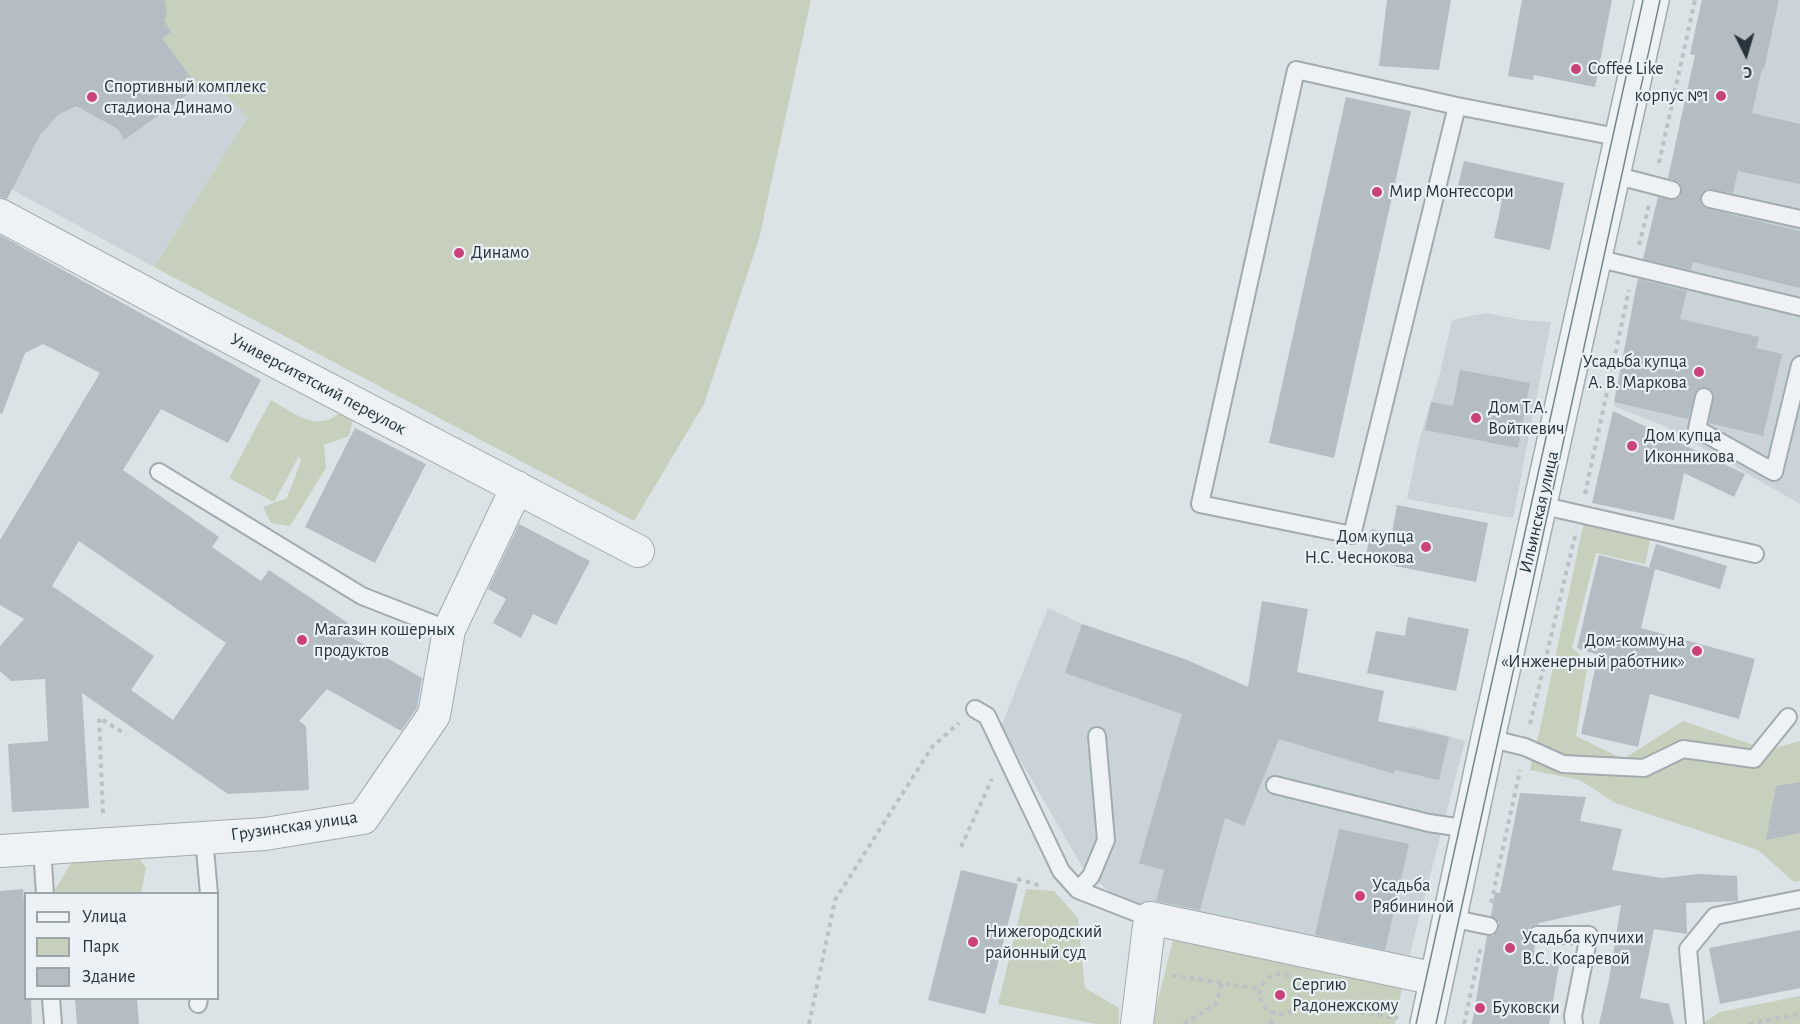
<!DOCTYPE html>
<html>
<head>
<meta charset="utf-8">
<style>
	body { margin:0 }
	#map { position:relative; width:1800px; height:1024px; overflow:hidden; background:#dce3e6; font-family:"Alegreya Sans",sans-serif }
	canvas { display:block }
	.legend { position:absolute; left:24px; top:892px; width:195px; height:108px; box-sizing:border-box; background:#ebf1f4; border:2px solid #9ca5aa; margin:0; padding:8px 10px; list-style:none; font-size:18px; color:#26343c }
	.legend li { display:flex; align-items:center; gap:12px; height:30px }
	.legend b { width:30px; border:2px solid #9ca5aa }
	.north { position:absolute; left:1716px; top:24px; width:60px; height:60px; -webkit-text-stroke:4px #ebf1f4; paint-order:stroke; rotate:175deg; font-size:16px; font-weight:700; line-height:24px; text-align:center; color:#26343c }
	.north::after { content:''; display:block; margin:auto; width:21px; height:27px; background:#26343c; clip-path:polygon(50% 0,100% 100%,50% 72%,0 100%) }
</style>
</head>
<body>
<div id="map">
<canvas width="1800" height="1024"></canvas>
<ul class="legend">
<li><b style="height:8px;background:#eff2f5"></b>Улица</li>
<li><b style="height:16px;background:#c7d0bd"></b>Парк</li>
<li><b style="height:16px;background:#b4bdc3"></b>Здание</li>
</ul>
<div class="north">С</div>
</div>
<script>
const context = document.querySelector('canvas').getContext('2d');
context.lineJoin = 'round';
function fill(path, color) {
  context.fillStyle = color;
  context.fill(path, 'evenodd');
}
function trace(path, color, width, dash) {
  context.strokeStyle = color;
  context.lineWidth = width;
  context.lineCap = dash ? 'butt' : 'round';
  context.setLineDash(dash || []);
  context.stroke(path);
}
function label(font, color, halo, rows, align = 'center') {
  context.font = font + ' "Alegreya Sans",sans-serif';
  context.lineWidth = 4.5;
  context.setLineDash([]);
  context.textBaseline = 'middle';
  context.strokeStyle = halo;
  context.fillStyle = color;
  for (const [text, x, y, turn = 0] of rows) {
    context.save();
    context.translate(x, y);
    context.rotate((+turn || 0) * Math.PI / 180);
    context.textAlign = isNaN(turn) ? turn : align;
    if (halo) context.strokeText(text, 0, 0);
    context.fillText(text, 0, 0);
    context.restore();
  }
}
const built = new Path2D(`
	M 0,0 L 165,0 L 167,14 L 165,19 L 171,32 L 163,38 L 198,87 L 212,81 L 249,117 L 154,267 L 0,183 Z
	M 1702,0 L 1800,0 L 1800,504 L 1664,426 L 1614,406 L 1635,291 L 1659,196 L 1664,197 L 1690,77 L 1698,79 L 1703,57 L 1690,54 Z
	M 1486,313 L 1522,320 L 1551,322 L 1513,518 L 1407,499 L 1419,441 L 1440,373 L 1452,320 Z
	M 1048,608 L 1082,624 L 1188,660 L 1244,685 L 1406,735 L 1409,725 L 1465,741 L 1404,976 L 1142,921 L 1083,868 L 1001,727 Z`);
const green = new Path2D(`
	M 165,0 L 811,0 L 759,239 L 704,404 L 634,521 L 154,267 L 248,117 L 212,81 L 198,87 L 162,38 L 171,32 L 168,27 L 155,25 C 168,16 167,15 165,0 Z
	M 271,400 C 286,408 305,424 323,421 C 339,418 333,410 354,415 L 349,436 L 324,445 L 326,468 L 290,526 L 271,523 L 263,507 L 287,498 L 301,461 L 299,456 L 274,502 L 229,478 Z
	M 1584,521 L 1651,536 L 1645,564 L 1596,553 L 1572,648 L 1588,662 L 1576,736 L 1623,759 L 1683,721 L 1768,750 L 1800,741 L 1800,881 L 1794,882 L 1758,850 L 1615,803 L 1580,780 L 1530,770 L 1541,724 Z
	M 136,854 L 146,868 L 141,893 L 56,894 L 55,890 L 73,860 Z
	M 1026,889 L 1054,891 L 1078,918 L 1085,988 L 1119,1008 L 1119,1024 L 1096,1024 L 998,1004 Z
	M 1175,932 L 1404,978 L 1395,1024 L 1152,1024 Z
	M 1800,996 L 1800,1024 L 1702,1024 L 1720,1012 Z`);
const building = new Path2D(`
	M 0,0 L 165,0 L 167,14 L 164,20 L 171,32 L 162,38 L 198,87 L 124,140 L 118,129 L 76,106 L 58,115 L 40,135 L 7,199 L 0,197 Z
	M 1387,0 L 1451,0 L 1439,70 L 1379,66 Z
	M 1522,0 L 1612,0 L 1595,87 L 1534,75 L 1533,80 L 1508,76 Z
	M 1702,0 L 1779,0 L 1764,69 L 1762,69 L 1752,113 L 1800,124 L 1800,184 L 1738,171 L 1733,193 L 1707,189 L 1702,192 L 1700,202 L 1703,206 L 1708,209 L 1800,231 L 1800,288 L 1693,262 L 1691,270 L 1643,259 L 1658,197 L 1674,200 L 1680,197 L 1682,192 L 1682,187 L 1679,182 L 1668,178 L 1695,55 L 1690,54 Z
	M 1346,97 L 1411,111 L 1334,458 L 1269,443 Z
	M 1464,161 L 1564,183 L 1550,250 L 1494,238 L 1502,200 L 1457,190 Z
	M 0,235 L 261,380 L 228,443 L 161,409 L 123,470 L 219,537 L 212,547 L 261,581 L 269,570 L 348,623 L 342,632 L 422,678 L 417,708 L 401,731 L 327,689 L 299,721 L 306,726 L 309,790 L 228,794 L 82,693 L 89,808 L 12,812 L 8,744 L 48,741 L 45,679 L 11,681 L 0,671 L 0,646 L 24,619 L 0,605 L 0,540 L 100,373 L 43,344 L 25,353 L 2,414 L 0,413 ZM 79,541 L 226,643 L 173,720 L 131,690 L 154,656 L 52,586 Z
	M 1638,279 L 1687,291 L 1680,319 L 1759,337 L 1756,348 L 1782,354 L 1763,436 L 1709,423 L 1714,394 L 1711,390 L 1707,387 L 1700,387 L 1696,390 L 1688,419 L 1614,402 Z
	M 1460,370 L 1530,383 L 1518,448 L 1425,430 L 1431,402 L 1453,406 Z
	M 1613,411 L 1745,474 L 1734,497 L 1684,473 L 1674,520 L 1592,503 Z
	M 355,428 L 426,464 L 375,563 L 305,527 Z
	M 1397,505 L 1488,523 L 1476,582 L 1365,560 L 1371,529 L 1392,533 Z
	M 519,524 L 590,561 L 556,625 L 533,614 L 521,638 L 493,623 L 506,599 L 488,589 Z
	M 1656,544 L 1727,566 L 1720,589 L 1655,569 L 1641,628 L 1755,659 L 1739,719 L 1650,694 L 1638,747 L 1581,734 L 1598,655 L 1577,648 L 1599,555 L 1651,568 L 1649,567 Z
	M 1262,601 L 1308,609 L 1297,672 L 1384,691 L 1378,721 L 1449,737 L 1439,780 L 1395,770 L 1394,774 L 1279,739 L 1244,826 L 1225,818 L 1200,910 L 1156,901 L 1164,870 L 1139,863 L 1182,714 L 1065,673 L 1082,624 L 1184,659 L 1248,687 Z
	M 1408,617 L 1469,629 L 1456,691 L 1367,673 L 1376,631 L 1405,636 Z
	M 1800,782 L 1800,833 L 1766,840 L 1776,786 Z
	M 1520,793 L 1586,797 L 1580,821 L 1622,829 L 1612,870 L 1662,878 L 1699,874 L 1737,876 L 1738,901 L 1686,903 L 1687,934 L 1654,929 L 1640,998 L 1669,1004 L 1674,1024 L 1599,1024 L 1609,980 L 1621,905 L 1539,923 L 1539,924 L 1532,926 L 1528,929 L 1527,934 L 1528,940 L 1535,945 L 1533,960 L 1559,965 L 1549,1024 L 1472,1024 L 1487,936 L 1493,936 L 1499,929 L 1499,922 L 1491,916 L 1495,892 L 1500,893 Z
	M 1339,829 L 1409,844 L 1385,950 L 1315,935 Z
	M 961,870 L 1018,884 L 985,1014 L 928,1000 Z
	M 23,889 L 26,925 L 26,999 L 31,999 L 32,1024 L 0,1024 L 0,891 Z
	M 1800,930 L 1800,988 L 1720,1004 L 1709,948 Z
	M 75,999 L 137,999 L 139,1024 L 77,1024 Z`);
const path = new Path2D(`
	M 1659,163 L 1695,0
	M 1639,245 L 1649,205
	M 1585,494 L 1629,290
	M 1530,724 L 1575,536
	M 103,813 L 99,718 L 126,734
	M 961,847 L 992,779
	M 1017,879 L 1042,886
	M 1491,903 L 1520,770
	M1260 994a20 20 0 1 1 40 0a20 20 0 1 1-40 0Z
	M 1172,975 L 1260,989
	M 1298,1002 L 1398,1018
	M 809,1024 L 835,900 L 932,747 L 959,723
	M 1184,1024 L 1216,1004 L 1222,983
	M 1271,1024 L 1274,1012
	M 1464,1024 L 1481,946
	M 1749,1024 L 1800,1014`);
const service = new Path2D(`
	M 1457,106 L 1352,535 L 1200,504 L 1296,70 L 1457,106 L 1622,138
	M 1614,175 L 1672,190
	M 1710,199 L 1800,219
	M 1596,258 L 1800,307
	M 1704,397 L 1697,429 L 1774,472 L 1800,365
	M 159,472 L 362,596 L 449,630
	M 1540,505 L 1755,554
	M 975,709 L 987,716 L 1061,871 L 1078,890 L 1150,918
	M 1488,738 L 1525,747 L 1563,764 L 1644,768 L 1683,749 L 1754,759 L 1788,717
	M 1275,785 L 1429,823 L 1469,829
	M 204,838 L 209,894
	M 42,848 L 45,894
	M 1078,890 L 1091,876 L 1106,840 L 1097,736
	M 1450,918 L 1489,926
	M 1537,935 L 1589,935 L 1573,1016 L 1574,1024
	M 51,998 L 53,1024
	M 198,1004 L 199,998
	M 1695,1024 L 1688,949 L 1715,916 L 1800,899`);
const minor = new Path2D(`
	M 0,215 L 198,321 L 638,551
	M 0,851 L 265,834 L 363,818 L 434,715 L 449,630 L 517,487
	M 1137,1024 L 1150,918 L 1436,979`);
const tertiary = new Path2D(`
	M 1427,1024 L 1488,738 L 1652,0`);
const tram = new Path2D(`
	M 1416,1024 L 1643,0
	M 1436,1024 L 1660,0`);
const markers = [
	[1576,69,6,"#cc407b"],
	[1721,96,6,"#cc407b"],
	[92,97,6,"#cc407b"],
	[1377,192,6,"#cc407b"],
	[459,253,6,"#cc407b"],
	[1699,372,6,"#cc407b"],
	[1476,418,6,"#cc407b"],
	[1632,446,6,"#cc407b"],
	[1426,547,6,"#cc407b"],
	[302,640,6,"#cc407b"],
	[1697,651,6,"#cc407b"],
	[1360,896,6,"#cc407b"],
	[973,942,6,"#cc407b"],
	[1510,948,6,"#cc407b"],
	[1280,995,6,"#cc407b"],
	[1480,1008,6,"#cc407b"]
];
const poiNames = [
	["Coffee Like",1588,69],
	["Спортивный комплекс",104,87],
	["стадиона Динамо",104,108],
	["корпус №1",1709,96,"right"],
	["Мир Монтессори",1389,192],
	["Динамо",471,253],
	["Усадьба купца",1687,362,"right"],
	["А. В. Маркова",1687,383,"right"],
	["Дом Т.А.",1488,408],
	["Войткевич",1488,429],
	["Дом купца",1644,436],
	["Иконникова",1644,457],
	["Дом купца",1414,537,"right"],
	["Н.С. Чеснокова",1414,558,"right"],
	["Магазин кошерных",314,630],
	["продуктов",314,651],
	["Дом-коммуна",1685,641,"right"],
	["«Инженерный работник»",1685,662,"right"],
	["Усадьба",1372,886],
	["Рябининой",1372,907],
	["Нижегородский",985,932],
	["районный суд",985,953],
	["Усадьба купчихи",1522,938],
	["В.С. Косаревой",1522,959],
	["Сергию",1292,985],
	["Радонежскому",1292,1006],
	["Буковски",1492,1008]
];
const streetNames = [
	["Университетский переулок",318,384,28],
	["Ильинская улица",1539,512,-77],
	["Грузинская улица",294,826,-8]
];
fill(built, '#cad3d8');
fill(green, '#c7d0bd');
fill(building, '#b4bdc3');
trace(service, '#a2abb0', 20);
trace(minor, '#a2abb0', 34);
trace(tertiary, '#a2abb0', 36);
trace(path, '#bbc1c5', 4, [4.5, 4.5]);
trace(service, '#eff2f5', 16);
trace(minor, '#eff2f5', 32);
trace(tertiary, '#eff2f5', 33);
trace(tram, '#768790', 1.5);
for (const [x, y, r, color] of markers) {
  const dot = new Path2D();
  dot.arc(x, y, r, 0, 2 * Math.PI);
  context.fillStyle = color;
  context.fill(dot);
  trace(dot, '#ebf1f4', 2);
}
label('18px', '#26343c', '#ebf1f4', poiNames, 'left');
label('18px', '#26343c', '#ebf1f4', streetNames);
</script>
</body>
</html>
